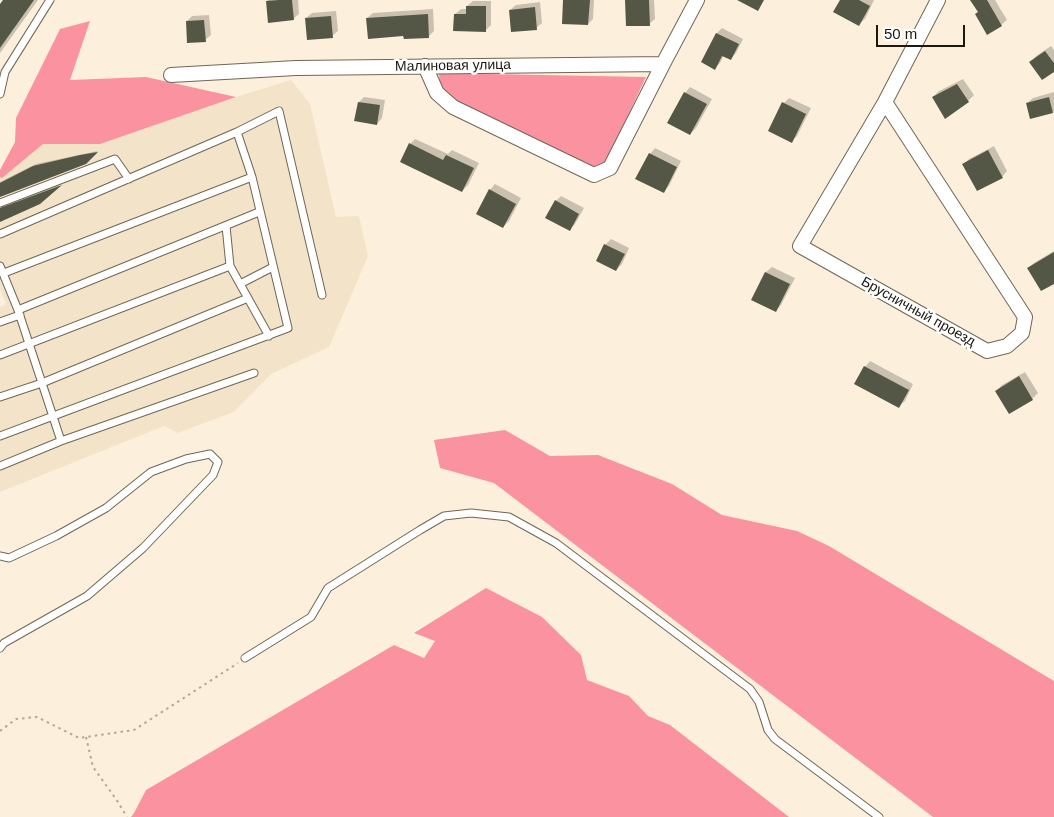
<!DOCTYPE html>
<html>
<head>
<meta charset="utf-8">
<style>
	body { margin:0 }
	#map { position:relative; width:1054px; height:817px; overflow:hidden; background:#fcf0dc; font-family:Helvetica,sans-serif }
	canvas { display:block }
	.scale { position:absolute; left:876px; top:25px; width:89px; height:22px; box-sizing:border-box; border:2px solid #1c1811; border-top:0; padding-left:6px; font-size:15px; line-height:18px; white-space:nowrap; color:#1c1811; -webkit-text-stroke:4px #fff; paint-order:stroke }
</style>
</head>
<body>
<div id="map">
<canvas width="1054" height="817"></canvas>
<div class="scale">50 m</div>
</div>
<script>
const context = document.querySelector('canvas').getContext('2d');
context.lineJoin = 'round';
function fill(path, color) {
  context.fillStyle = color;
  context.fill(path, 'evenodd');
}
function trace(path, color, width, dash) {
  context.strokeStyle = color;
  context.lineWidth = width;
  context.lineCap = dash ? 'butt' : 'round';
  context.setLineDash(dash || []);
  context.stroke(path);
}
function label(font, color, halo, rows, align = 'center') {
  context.font = font + ' Helvetica,sans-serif';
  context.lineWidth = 5;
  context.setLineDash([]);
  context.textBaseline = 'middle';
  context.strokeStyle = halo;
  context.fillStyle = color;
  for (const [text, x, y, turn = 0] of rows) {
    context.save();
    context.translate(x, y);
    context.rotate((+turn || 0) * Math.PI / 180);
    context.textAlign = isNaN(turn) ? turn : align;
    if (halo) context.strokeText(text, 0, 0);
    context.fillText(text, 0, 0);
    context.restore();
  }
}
const built = new Path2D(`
	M 291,80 L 310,104 L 336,217 L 359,216 L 368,256 L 329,347 L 271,374 L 234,412 L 178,433 L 164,426 L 0,492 L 0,307 L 6,304 L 0,290 L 0,177 L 2,177 L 43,144 L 100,144 L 236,97 Z`);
const forest = new Path2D(`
	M 90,21 L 70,80 L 146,77 L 236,97 L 100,144 L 43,144 L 2,178 L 0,177 L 0,170 L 15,142 L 16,118 L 60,29 Z
	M 439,73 L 646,77 L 606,162 L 594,168 L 458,104 L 440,89 Z
	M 505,430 L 550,456 L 598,455 L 672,484 L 722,515 L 797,531 L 829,546 L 1054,681 L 1054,817 L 933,817 L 494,483 L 440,468 L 434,440 Z
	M 486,588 L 542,617 L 581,655 L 587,680 L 629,696 L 648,716 L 670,725 L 789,817 L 131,817 L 134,813 L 146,790 L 394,645 L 424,658 L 435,641 L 414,633 Z`);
const shadow = new Path2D(`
	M 4,0 L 38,0 L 0,53 L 0,6 Z
	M 269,0 L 298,0 L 299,14 L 293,19 L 267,1 Z
	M 564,0 L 594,0 L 593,19 L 588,24 Z
	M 626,0 L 654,0 L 655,19 L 649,24 Z
	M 841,0 L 874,0 L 865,19 L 859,24 Z
	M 972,0 L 995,0 L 1007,20 L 1001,25 L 979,12 Z
	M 473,1 L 491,1 L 491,25 L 485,31 L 455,14 L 461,9 L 467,9 L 467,6 Z
	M 540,2 L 542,23 L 536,28 L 510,10 L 516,5 Z
	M 433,9 L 434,31 L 428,37 L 405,35 L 367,18 L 373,13 Z
	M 336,11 L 338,31 L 332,36 L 306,18 L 312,13 Z
	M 209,15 L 211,35 L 205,40 L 187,21 L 192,16 Z
	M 722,28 L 743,39 L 736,53 L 730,59 L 724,55 L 720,63 L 715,68 L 702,62 L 717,33 Z
	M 1051,46 L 1054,50 L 1054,70 L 1031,62 L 1036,56 Z
	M 963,79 L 974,95 L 968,101 L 946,117 L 933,97 L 939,91 Z
	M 690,87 L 712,99 L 696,128 L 690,134 L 685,93 Z
	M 1054,92 L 1054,111 L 1053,112 L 1027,103 L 1033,98 Z
	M 364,97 L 385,100 L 382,118 L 377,124 L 359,102 Z
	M 789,98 L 811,108 L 797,136 L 792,141 L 784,103 Z
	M 415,139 L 448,154 L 452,150 L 479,163 L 468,185 L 462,191 L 410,144 Z
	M 994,146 L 1007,171 L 1002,177 L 964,164 L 969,159 Z
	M 655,148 L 681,161 L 669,186 L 663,192 L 650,154 Z
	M 98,151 L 85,163 L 0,196 L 0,182 L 36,164 Z
	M 495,184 L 521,198 L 509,221 L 503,227 L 490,190 Z
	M 60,185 L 40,203 L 0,221 L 0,208 L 2,206 L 5,206 Z
	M 561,196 L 584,208 L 575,224 L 569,230 L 556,201 Z
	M 611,239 L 629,248 L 622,264 L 616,270 L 605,245 Z
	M 1054,251 L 1054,283 L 1029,268 L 1034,263 Z
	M 772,267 L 795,278 L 781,305 L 776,311 L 753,299 L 766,272 Z
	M 870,361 L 913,384 L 905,401 L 899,406 L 865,367 Z
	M 1025,372 L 1038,393 L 1032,399 L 1009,412 L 996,391 L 1002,385 Z`);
const building = new Path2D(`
	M 3,0 L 34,0 L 0,48 L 0,4 Z
	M 279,0 L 292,0 L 294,20 L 268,23 L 266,1 Z
	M 563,0 L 590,0 L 588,25 L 562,24 Z
	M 625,0 L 649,0 L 650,26 L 626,26 Z
	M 737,0 L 764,0 L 758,11 Z
	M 840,0 L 859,0 L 870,6 L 859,26 L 833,12 Z
	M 970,0 L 987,0 L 1002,26 L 987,35 L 975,14 L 978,12 Z
	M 466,6 L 486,6 L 486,32 L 453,31 L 454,14 L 466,14 Z
	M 535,7 L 537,30 L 511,32 L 509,10 Z
	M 428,14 L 429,38 L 404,39 L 403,36 L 368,39 L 366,18 Z
	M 331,16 L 333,38 L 307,40 L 305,18 Z
	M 204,20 L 206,42 L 187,43 L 186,21 Z
	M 716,33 L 739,44 L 731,60 L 722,56 L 715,70 L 701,62 Z
	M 1045,51 L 1054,63 L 1054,72 L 1042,80 L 1029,62 Z
	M 957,84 L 969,102 L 945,119 L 932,97 Z
	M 684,92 L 707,104 L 690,135 L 667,123 Z
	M 1049,97 L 1053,113 L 1030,119 L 1026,103 Z
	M 358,102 L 380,105 L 377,125 L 354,121 Z
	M 782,102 L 806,114 L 792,143 L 768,131 Z
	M 409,143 L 443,160 L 446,155 L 474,168 L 462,192 L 400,162 Z
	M 988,150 L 1003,178 L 977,191 L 962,164 Z
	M 98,152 L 86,164 L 0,197 L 0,183 L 33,166 L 80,155 Z
	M 649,153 L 677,167 L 664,193 L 635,179 Z
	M 62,185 L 40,204 L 0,222 L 0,208 Z
	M 489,189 L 516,204 L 503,228 L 476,214 Z
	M 555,200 L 579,214 L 570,231 L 545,218 Z
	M 604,244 L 625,254 L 616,271 L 596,261 Z
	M 1054,252 L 1054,284 L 1041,291 L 1027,268 Z
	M 765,272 L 790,284 L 776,312 L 751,300 Z
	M 864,366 L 909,390 L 899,408 L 854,384 Z
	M 1019,376 L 1033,400 L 1009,414 L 995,391 Z`);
const path = new Path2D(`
	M 0,731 L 16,719 L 37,717 L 79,738 L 134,730 L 238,663
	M 86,737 L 93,767 L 116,799 L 127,817`);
const service = new Path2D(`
	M 0,94 L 5,72 L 50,0
	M 0,203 L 115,159 L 129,179
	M 226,226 L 230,266 L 269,336
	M 0,234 L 237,132
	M 0,266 L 18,310 L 61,441 L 0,466
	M 4,273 L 252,177
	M 240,284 L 273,267
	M 18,310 L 259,212
	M 0,322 L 20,315
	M 0,355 L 230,266
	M 0,397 L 42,383 L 248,298
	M 0,436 L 288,328 L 252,177 L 237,132 L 279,111 L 322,295
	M 61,441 L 254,373
	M 0,556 L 9,558 L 56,536 L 106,508 L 151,472 L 186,459 L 210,454 L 218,462 L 213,475 L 143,548 L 87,596 L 4,643 L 0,648
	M 245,658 L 311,617 L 328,588 L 420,530 L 444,516 L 471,513 L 509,517 L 556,543 L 750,689 L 759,702 L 768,730 L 775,739 L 879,817`);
const minor = new Path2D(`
	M 425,66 L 437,93 L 453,107 L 594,175 L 610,168 L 663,64
	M 171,75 L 296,68 L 663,64 L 697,0
	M 885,102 L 1025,317 L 1022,333 L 1007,346 L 987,351 L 800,246 L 885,102 L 938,0`);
const streetNames = [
	["Малиновая улица",453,66,-1],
	["Брусничный проезд",918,312,29]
];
fill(built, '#f3e3c8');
fill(forest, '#fa939f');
fill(shadow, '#0003');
fill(building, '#545745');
trace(service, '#706655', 9);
trace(minor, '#706655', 16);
trace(path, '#b1a898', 2, [2.5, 4]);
trace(service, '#fff', 7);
trace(minor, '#fff', 14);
label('14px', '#1c1811', '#fff', streetNames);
</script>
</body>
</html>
